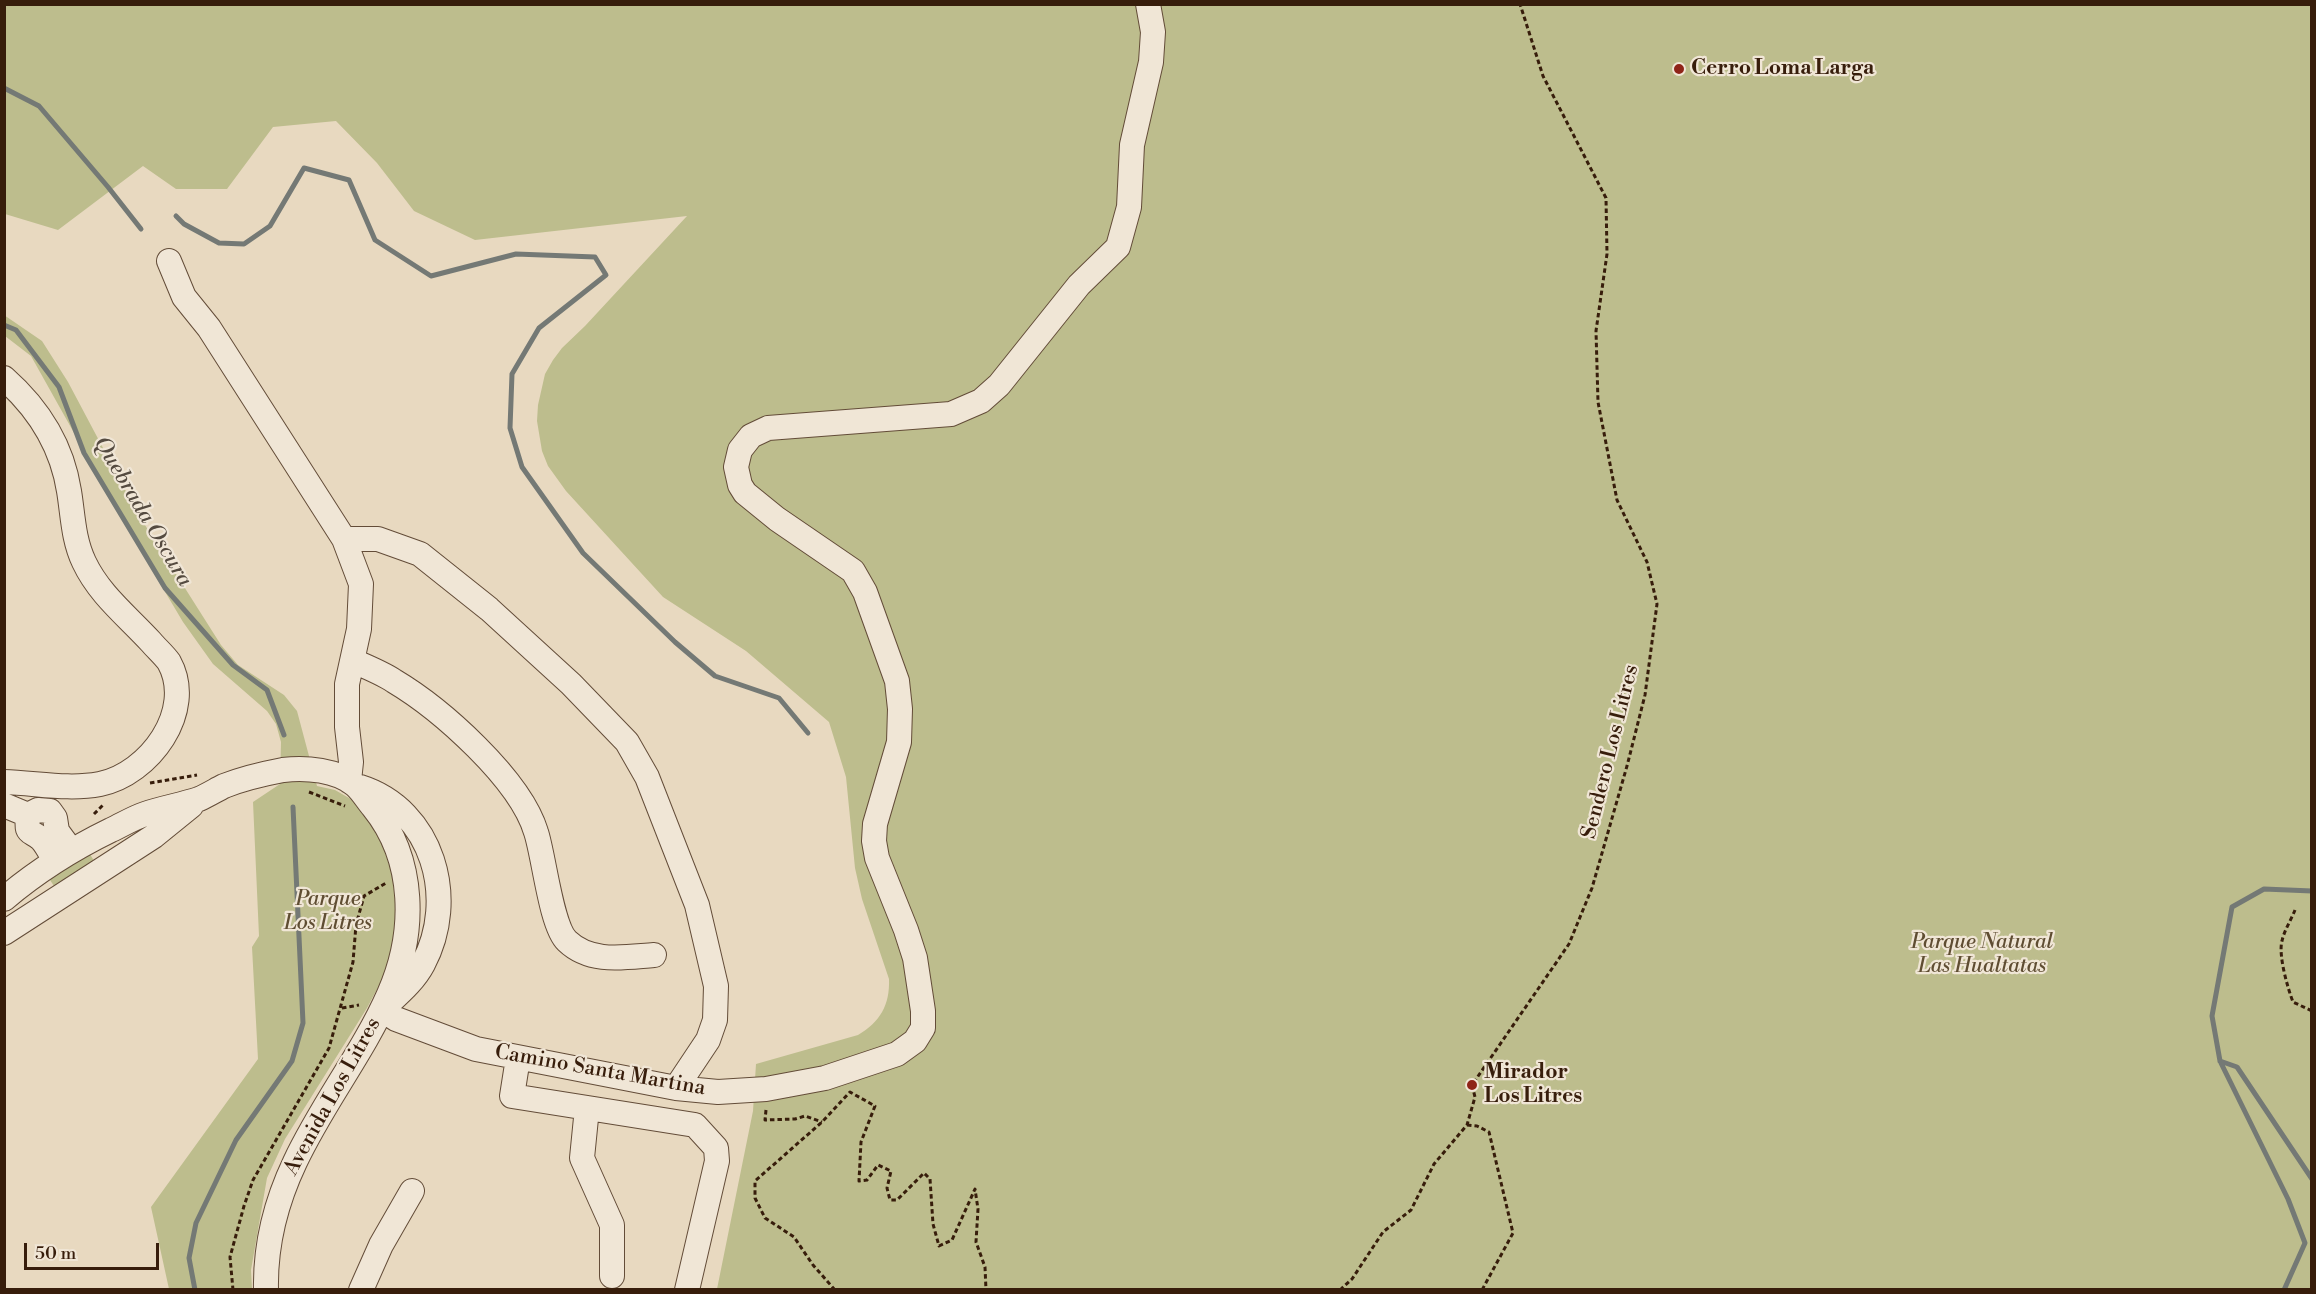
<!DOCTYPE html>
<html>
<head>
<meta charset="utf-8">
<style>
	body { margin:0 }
	#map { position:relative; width:2316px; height:1294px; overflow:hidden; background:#e8d9c0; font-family:"Libre Bodoni",serif }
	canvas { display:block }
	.frame { position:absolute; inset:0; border:6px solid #371d0b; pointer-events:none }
	.scale { position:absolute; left:24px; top:1243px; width:135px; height:27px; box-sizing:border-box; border:3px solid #371d0b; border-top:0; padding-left:8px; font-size:18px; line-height:21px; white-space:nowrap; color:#371d0b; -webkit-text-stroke:4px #f0e6d6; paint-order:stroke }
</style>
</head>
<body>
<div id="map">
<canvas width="2316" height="1294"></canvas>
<div class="frame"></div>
<div class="scale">50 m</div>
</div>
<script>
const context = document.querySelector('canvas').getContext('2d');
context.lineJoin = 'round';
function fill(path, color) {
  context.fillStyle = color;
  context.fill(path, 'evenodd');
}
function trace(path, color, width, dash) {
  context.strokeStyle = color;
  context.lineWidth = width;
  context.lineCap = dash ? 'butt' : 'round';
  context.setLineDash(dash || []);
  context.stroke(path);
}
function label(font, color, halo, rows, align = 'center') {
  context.font = font + ' "Libre Bodoni",serif';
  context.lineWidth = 4.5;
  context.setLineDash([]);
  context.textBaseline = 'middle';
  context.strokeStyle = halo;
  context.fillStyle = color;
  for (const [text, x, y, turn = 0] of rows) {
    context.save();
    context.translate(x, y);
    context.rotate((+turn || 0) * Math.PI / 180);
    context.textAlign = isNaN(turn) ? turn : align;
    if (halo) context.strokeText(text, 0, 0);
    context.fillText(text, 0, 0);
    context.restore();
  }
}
const green = new Path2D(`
	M 4,5 L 2311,5 L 2311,1289 L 717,1289 L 753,1111 L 756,1064 L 858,1035 C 880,1022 890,1005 889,979 L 862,899 L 855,868 L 846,777 L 829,722 L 746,651 L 663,597 L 566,491 L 548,466 L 542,451 L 537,421 L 538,405 L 545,374 L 553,360 L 562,348 L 585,326 L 687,216 L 475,240 L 414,211 L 377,163 L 336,121 L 273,127 L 227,189 L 176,189 L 143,166 L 58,230 L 5,214 Z
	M 4,315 L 42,341 L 68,382 L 138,514 L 221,645 L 238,665 L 284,695 L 297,711 L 317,786 L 335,790 L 356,802 L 392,858 L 398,931 L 385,974 L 367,1008 L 285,1139 L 267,1178 L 251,1270 L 252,1289 L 169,1289 L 151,1207 L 258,1059 L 252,947 L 259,936 L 253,802 L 280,784 L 281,742 L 276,724 L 267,711 L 213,664 L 183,622 L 130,533 L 31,356 L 5,336 Z
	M 88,851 L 96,864 L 56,889 L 48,877 Z`);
const stream = new Path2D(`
	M 4,88 L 39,106 L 108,187 L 141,229
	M 176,216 L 184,224 L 219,243 L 244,244 L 270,226 L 304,168 L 349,180 L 375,240 L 431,276 L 516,254 L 595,257 L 606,275 L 539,328 L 512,374 L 510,428 L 522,467 L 583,553 L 675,642 L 715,676 L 779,698 L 808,733
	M 4,325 L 16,330 L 59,387 L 84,453 L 165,588 L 233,665 L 267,690 L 284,735
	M 2220,1061 L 2237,1067 L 2312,1179
	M 195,1290 L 189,1258 L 196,1223 L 236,1140 L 292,1061 L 303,1023 L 293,807
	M 2284,1290 L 2305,1243 L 2288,1199 L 2220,1061 L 2212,1016 L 2232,907 L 2264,889 L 2312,891`);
const path = new Path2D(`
	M 150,783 L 197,775
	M 309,792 L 345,806
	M 94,814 L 104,804
	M 2295,910 C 2291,920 2284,931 2282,941 C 2278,955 2288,989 2293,1002 L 2312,1011
	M 342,1008 L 359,1005
	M 766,1110 L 765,1120 L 795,1119 L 805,1116 L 822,1122
	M 1467,1125 L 1477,1126 L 1489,1132 L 1513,1233 L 1482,1290
	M 233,1290 L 230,1257 L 244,1206 L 253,1180 L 329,1048 L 353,962 L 356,925 L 364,896 L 386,883
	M 835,1290 L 813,1265 L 794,1237 L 765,1218 L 755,1198 L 755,1181 L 822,1122 L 850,1092 L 875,1106 L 861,1142 L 859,1181 L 867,1180 L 878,1165 L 891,1171 L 887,1188 L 890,1200 L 897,1200 L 924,1173 L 930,1179 L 933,1224 L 939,1246 L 952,1240 L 975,1189 L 978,1209 L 976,1242 L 985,1267 L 986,1290
	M 1340,1290 L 1352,1279 L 1383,1232 L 1411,1210 L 1434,1164 L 1467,1125 L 1475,1097 L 1472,1085 L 1569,944 L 1592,888 L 1627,766 L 1645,695 L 1657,604 L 1647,562 L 1617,500 L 1598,402 L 1596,331 L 1607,254 L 1606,198 L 1543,76 L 1520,4`);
const minor = new Path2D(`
	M 169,261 L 184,297 L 209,328 L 344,539 L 361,584 L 359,629 L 347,684 L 347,727 L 351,762 L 349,781
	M 4,378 C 38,408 62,446 69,491 C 73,515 73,539 84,562 C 99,594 126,615 151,642 C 156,648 164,655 169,662 C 196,711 149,774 100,784 C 68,790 37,783 4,782
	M 344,539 L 378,539 L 420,554 L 489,609 L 571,684 L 627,742 L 647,777 L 697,905 L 716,986 L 715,1020 L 708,1040 L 676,1088
	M 353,661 C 367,667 382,673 394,681 C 441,709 520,779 536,832 C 544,856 551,926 567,941 C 591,964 625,957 654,955
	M 360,787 C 433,810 458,899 423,964 C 415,979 403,990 390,1002
	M 4,805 L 28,815
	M 28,815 L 38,810 L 50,811 L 55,818 L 57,831 L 71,850
	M 28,815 C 26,836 29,829 41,839 C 46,844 51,854 55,861
	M 4,899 C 37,871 72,849 111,830 C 122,825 133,818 145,814 C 162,808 181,805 199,799 C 208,795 216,790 224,786 C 244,778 262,774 283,770 C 306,767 337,770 355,785 C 362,791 367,800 373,807 C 416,860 416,933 389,994 C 363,1053 322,1104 295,1162 C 276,1202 265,1245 266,1290
	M 4,933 L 154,836 L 191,806
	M 382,1010 L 396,1019 L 476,1049 L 676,1088 L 718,1092 L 766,1089 L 825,1078 L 897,1054 L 915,1041 L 923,1028 L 923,1011 L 915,958 L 906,930 L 877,858 L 874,841 L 875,824 L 899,742 L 900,709 L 897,681 L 865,592 L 853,571 L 777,519 L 745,493 L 740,485 L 736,467 L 740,450 L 751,436 L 768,428 L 951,414 L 981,401 L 999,385 L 1079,285 L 1118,247 L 1129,207 L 1132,145 L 1151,62 L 1153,32 L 1148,4
	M 518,1058 L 512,1096 L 695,1125 L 716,1148 L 717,1161 L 687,1290
	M 587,1108 L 582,1158 L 612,1225 L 612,1276
	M 361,1290 L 381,1245 L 412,1191`);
const markers = [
	[1679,69,6,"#8f2418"],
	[1472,1085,6,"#8f2418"]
];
const poiNames = [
	["Cerro Loma Larga",1691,69],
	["Mirador",1484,1073],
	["Los Litres",1484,1097]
];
const streetNames = [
	["Sendero Los Litres",1611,752,-76],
	["Camino Santa Martina",600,1071,10],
	["Avenida Los Litres",333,1097,-61]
];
const parkNames = [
	["Parque",328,900],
	["Los Litres",328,924],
	["Parque Natural",1982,943],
	["Las Hualtatas",1982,967]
];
const waterNames = [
	["Quebrada Oscura",142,512,59]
];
fill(green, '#bdbd8d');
trace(stream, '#747975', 5);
trace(minor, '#634c38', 26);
trace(path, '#371d0b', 3, [4.5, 3]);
trace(minor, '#f0e6d6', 24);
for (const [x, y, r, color] of markers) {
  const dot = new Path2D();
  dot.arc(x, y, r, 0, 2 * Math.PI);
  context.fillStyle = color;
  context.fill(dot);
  trace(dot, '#f0e6d6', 2);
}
label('bold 21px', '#371d0b', '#f0e6d6', poiNames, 'left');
label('21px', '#371d0b', '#f0e6d6', streetNames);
label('italic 21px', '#5f4d32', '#f0e6d6', parkNames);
label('italic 22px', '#554b40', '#f0e6d6', waterNames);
</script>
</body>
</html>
